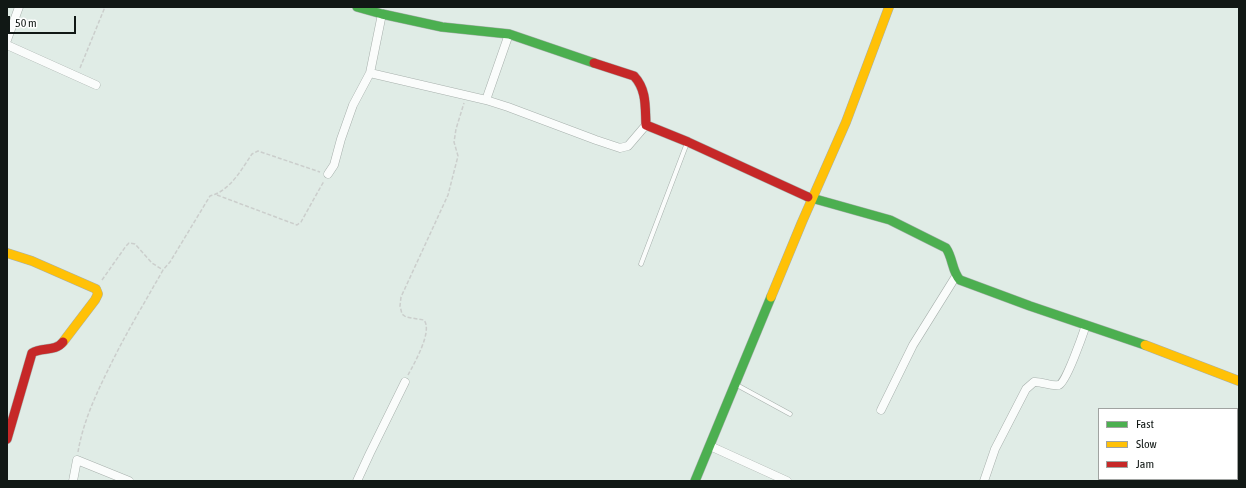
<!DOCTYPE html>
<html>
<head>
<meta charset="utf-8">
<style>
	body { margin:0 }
	#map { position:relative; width:1246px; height:488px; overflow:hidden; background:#e0ece6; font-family:"Asap Condensed",sans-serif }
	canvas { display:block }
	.frame { position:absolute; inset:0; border:8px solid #111815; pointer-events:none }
	.legend { position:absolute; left:1098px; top:408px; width:140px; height:72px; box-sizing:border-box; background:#fff; border:1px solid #a0a3a1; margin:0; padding:5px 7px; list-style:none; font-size:12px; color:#111815 }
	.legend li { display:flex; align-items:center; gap:8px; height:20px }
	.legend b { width:20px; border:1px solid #a0a3a1 }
	.scale { position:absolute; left:8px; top:16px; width:68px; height:18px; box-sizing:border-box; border:2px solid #111815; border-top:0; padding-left:5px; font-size:12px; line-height:14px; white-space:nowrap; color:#111815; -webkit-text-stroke:3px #fff; paint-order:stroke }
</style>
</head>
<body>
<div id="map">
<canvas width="1246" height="488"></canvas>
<div class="frame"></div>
<ul class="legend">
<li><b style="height:5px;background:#4caf50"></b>Fast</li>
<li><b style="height:5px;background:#ffc107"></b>Slow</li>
<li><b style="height:5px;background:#c62828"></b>Jam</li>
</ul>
<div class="scale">50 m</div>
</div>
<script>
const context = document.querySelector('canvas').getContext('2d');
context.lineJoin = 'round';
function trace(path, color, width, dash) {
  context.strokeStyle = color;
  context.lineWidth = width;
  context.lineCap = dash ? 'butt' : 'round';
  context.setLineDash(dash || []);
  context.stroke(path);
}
const path = new Path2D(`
	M 80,68 L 105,7
	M 217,195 L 297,225 L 301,222 L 324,181
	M 102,280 L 126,246 L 129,243 L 135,244 L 152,263 L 163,270
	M 408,375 C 414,364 433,331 424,320 L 406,317 L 402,314 L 400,306 L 401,297 L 448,195 L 458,156 L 454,142 L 456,129 L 464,103
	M 78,452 C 83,422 96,394 110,366 C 126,333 145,302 163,270 L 170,262 L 210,196 C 230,191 241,170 252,154 L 258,151 L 320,172`);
const lane = new Path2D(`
	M 641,264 L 687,143
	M 735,384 L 790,414`);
const street = new Path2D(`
	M 7,40 L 19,7
	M 7,45 L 96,85
	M 370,73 L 486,100 L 509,34
	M 486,100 L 508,107 L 596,140 L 620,148 L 628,146 L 646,125
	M 328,174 L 334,165 L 341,139 L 353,105 L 370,73 L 382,14
	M 881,410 L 913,345 L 956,276
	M 710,446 L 787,481
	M 73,481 L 77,460 L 129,481
	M 357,481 L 370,453 L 405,382
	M 984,481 L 995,449 L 1026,389 L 1034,382 C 1042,381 1051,387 1059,385 C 1066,383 1083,334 1086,325`);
const fast = new Path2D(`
	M 357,7 L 382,14 L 442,27 L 509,34 L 594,63
	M 808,197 L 890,220 L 946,248 C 953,258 952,272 960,280 L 1030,306 L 1145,345
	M 695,481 L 771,297`);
const slow = new Path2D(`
	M 7,253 L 32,261 L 96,289 L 98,294 L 95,300 L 63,342
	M 771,297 L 802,222 L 846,122 L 889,7
	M 1145,345 L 1239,381`);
const jam = new Path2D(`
	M 594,63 L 634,76 C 647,90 645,107 646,125 L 688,142 L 808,197
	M 7,439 L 32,353 C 42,347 55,352 63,342`);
trace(lane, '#a7b0ac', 5);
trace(street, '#a7b0ac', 9);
trace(fast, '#a7b0ac', 10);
trace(slow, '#a7b0ac', 10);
trace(jam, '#a7b0ac', 10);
trace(path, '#cbcecc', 1.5, [4, 2]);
trace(lane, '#fafcfb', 4);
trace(street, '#fafcfb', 8);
trace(fast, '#4caf50', 9);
trace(slow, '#ffc107', 9);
trace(jam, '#c62828', 9);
</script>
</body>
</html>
